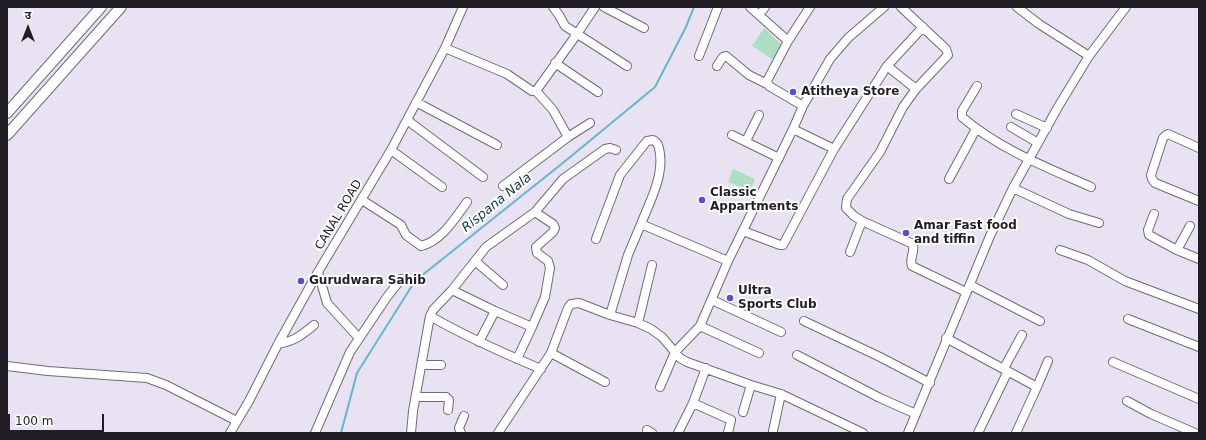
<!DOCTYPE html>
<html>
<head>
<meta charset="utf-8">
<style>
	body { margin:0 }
	#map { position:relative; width:1206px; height:440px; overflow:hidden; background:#e8e2f2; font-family:"DejaVu Sans","Noto Sans Devanagari",sans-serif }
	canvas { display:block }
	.frame { position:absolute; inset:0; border:8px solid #201e24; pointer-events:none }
	.north { position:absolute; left:8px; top:8px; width:40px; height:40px; -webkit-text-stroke:3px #fff; paint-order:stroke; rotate:0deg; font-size:11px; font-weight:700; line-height:16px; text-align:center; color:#201e24 }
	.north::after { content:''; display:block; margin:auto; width:14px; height:18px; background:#201e24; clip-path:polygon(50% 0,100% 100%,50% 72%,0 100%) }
	.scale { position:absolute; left:8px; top:414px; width:96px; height:18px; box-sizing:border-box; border:2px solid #201e24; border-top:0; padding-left:5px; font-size:12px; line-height:14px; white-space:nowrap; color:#201e24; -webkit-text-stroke:3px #fff; paint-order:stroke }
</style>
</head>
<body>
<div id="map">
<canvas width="1206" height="440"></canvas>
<div class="frame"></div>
<div class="north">उ</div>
<div class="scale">100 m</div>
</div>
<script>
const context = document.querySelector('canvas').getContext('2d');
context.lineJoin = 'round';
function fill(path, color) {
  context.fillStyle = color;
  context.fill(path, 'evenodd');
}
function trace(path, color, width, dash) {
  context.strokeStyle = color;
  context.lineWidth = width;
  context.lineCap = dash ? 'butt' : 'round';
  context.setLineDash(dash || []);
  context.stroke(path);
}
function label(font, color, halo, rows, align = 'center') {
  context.font = font + ' "DejaVu Sans",sans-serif';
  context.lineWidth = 4;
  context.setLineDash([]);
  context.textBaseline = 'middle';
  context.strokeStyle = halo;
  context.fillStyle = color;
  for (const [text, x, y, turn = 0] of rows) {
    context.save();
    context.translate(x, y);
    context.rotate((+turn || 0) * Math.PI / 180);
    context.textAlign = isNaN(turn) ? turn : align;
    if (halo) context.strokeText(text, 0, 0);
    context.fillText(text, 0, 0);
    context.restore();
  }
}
const green = new Path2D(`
	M 764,28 L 784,47 L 775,61 L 752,46 Z
	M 733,169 L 755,179 L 750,191 L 728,182 Z`);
const stream = new Path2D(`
	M 341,433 L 357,373 L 415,281 L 569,158 L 655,87 L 685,29 L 694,7`);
const minor = new Path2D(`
	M 553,7 L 559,15 L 565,26 L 627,66
	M 604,7 L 644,28
	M 750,7 L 788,41
	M 901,7 L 946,49 L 948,55 L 916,89 L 903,107 L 880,152 L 847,199 L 846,208 L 854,216 L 862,221 L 913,244 C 915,252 909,259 912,266 L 966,292
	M 1017,7 L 1039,24 L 1089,56
	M 763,10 L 765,7
	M 445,48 L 507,74 L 532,91 L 536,91 L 577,34 L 595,7
	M 699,56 L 718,7
	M 555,63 L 598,92
	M 717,66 L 723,57 L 726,56 L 749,75 L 767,84
	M 887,66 L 916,89
	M 977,86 L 962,111 L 962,117 C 999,149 1046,167 1091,187
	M 536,91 L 553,110 L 568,137
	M 416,102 L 497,145
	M 803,106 L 769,86 L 767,81 L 788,41 L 810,7
	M 1016,114 L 1047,128
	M 407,120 L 483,177
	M 1011,127 L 1038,143
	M 732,135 L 779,158
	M 746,141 L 759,115
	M 1199,148 L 1168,134 L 1166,135 L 1163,138 L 1151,175 L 1152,179 L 1155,183 L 1199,201
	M 834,149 L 887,66 L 923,27
	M 391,150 L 442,187
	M 949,179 L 976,129
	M 503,186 L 568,137 L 590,123
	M 1013,188 L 1069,214 L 1099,223
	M 362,200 L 401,225 L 406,235 L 421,246 C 442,241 455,218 467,202
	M 1154,214 L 1148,230 L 1149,235 L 1177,250 L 1199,259
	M 743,231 L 780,245 L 783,245 L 834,149 L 793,129
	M 596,239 L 620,175 L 643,146 L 647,141 L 653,140 C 659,143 659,148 660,154 C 663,178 650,201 641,224 L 728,261
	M 1060,250 L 1088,260 L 1125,281 L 1199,309
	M 1177,250 L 1190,226
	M 850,252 L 862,221
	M 475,261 L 503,285
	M 318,272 L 327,303 L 358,337
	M 970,285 L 1040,321
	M 452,290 L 495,311 L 532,327 L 517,359
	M 712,300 L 781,332
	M 610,315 L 628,255 L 641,224
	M 430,316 C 466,337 503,353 541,369
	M 1128,319 L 1199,347
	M 804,321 L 880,357 L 930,383
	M 638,323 L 652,265
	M 700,326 L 759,353
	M 532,327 L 545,297 L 550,268 L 548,261 L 537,253 L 536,247 L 553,232 L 555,228 L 553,224 L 535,212
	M 946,338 L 1037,387 L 1016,433
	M 479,342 L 495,311
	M 278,344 C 295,341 302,335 314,325
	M 551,353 L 605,382
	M 797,355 L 880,398 L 916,414
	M 1113,362 L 1199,399
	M 422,365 L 441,365
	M 7,366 L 48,371 L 147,378 L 166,385 L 237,421
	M 1004,368 L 1022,335
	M 660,387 L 675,352 L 700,326 L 728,261 L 793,129 L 803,106 L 830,59 L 848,38 L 884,7
	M 1037,387 L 1048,361
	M 416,397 L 446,397 L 449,400 L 448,410
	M 1127,401 L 1151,414 L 1195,433
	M 693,403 L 731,420 L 728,433
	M 743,412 L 751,385
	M 647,430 L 652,433
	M 773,431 L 781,394
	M 230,433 L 249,401 L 278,344 L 318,272 L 391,150 L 445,48 L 463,7
	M 315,433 L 350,352 L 387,297 L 401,279
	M 411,433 L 413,411 L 430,316 L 433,310 L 452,290 L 486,247 L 535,212 L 563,179 L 605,149 L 610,148 L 616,150
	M 461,433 L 459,428 L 464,416
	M 498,433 L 551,353 L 568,308 L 571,304 L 579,303 L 610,315 L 638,323 L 651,329 L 662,337 L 680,358 L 687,362 L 751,385 L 781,394 L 863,433
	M 678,433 L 693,403 L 706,368
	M 908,433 L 990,236 L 1013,188 L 1058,107 L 1089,56 L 1126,7
	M 978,433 L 1008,371`);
const major = new Path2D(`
	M 7,113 L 101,7
	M 7,135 L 121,7`);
const markers = [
	[793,92,4,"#5950c8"],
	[702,200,4,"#5950c8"],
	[906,233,4,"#5950c8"],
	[301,281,4,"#5950c8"],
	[730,298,4,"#5950c8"]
];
const poiNames = [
	["Atitheya Store",801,92],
	["Classic",710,193],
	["Appartments",710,207],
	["Amar Fast food",914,226],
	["and tiffin",914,240],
	["Gurudwara Sahib",309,281],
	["Ultra",738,291],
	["Sports Club",738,305]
];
const streetNames = [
	["CANAL ROAD",339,215,-59]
];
const waterNames = [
	["Rispana Nala",497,203,-39]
];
fill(green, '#adddc2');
trace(stream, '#68b5ca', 2);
trace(minor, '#706a78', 10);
trace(major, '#706a78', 12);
trace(minor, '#fff', 8);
trace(major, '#fff', 10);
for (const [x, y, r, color] of markers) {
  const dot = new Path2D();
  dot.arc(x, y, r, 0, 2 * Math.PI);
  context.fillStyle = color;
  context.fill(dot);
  trace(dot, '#fff', 1.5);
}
label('bold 12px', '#201e24', '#fff', poiNames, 'left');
label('12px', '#201e24', '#fff', streetNames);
label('italic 13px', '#113740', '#fff', waterNames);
</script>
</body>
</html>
